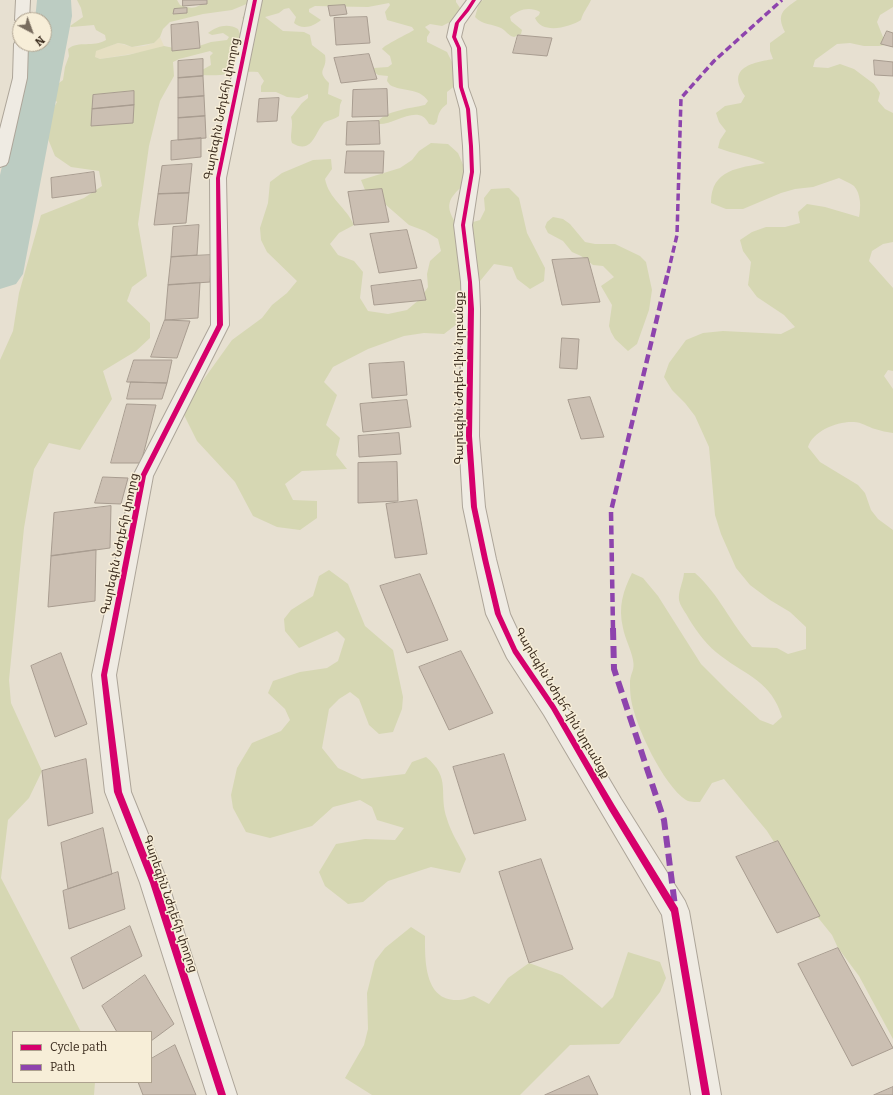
<!DOCTYPE html>
<html>
<head>
<meta charset="utf-8">
<style>
	body { margin:0 }
	#map { position:relative; width:893px; height:1095px; overflow:hidden; background:#e7e0d1; font-family:Bitter,serif }
	canvas { display:block }
	.legend { position:absolute; left:12px; top:1031px; width:140px; height:52px; box-sizing:border-box; background:#f7eed8; border:1px solid #ada18e; margin:0; padding:5px 7px; list-style:none; font-size:12px; color:#3d2e20 }
	.legend li { display:flex; align-items:center; gap:8px; height:20px }
	.legend b { width:20px; border:1px solid #ada18e }
	.north { position:absolute; left:12px; top:12px; width:40px; height:40px; box-sizing:border-box; background:#f7eed8; border:1px solid #ada18e; border-radius:50%; rotate:139deg; font-size:11px; font-weight:700; line-height:16px; text-align:center; color:#3d2e20 }
	.north::after { content:''; display:block; margin:auto; width:14px; height:18px; background:#786c5e; clip-path:polygon(50% 0,100% 100%,50% 72%,0 100%) }
</style>
</head>
<body>
<div id="map">
<canvas width="893" height="1095"></canvas>
<ul class="legend">
<li><b style="height:5px;background:#d6006c"></b>Cycle path</li>
<li><b style="height:5px;background:#8e44ad"></b>Path</li>
</ul>
<div class="north">N</div>
</div>
<script>
const context = document.querySelector('canvas').getContext('2d');
context.lineJoin = 'round';
function fill(path, color) {
  context.fillStyle = color;
  context.fill(path, 'evenodd');
}
function trace(path, color, width, dash) {
  context.strokeStyle = color;
  context.lineWidth = width;
  context.lineCap = dash ? 'butt' : 'round';
  context.setLineDash(dash || []);
  context.stroke(path);
}
function label(font, color, halo, rows, align = 'center') {
  context.font = font + ' Bitter,"Noto Sans Armenian",serif';
  context.lineWidth = 3;
  context.setLineDash([]);
  context.textBaseline = 'middle';
  context.strokeStyle = halo;
  context.fillStyle = color;
  for (const [text, x, y, turn = 0] of rows) {
    context.save();
    context.translate(x, y);
    context.rotate((+turn || 0) * Math.PI / 180);
    context.textAlign = isNaN(turn) ? turn : align;
    if (halo) context.strokeText(text, 0, 0);
    context.fillText(text, 0, 0);
    context.restore();
  }
}
const farmland = new Path2D(`
	M 160,37 L 164,46 L 149,51 L 100,59 L 95,57 L 95,51 L 118,43 L 132,47 L 144,46 L 154,43 Z`);
const green = new Path2D(`
	M 77,0 L 177,0 L 180,5 C 194,10 196,8 208,0 L 456,0 L 456,2 L 462,11 L 460,17 L 442,26 L 430,24 L 425,27 L 430,32 L 427,37 L 427,42 L 447,52 L 454,66 L 457,84 L 447,92 L 447,104 C 440,109 438,114 437,122 L 434,125 L 429,124 C 419,102 393,126 378,124 L 377,123 C 383,111 412,108 425,105 L 428,101 C 419,87 402,92 390,85 L 387,81 L 388,76 L 378,75 L 373,71 L 374,68 L 388,67 L 392,64 L 390,56 L 382,49 C 384,45 408,34 414,30 L 412,27 L 387,20 L 385,12 L 390,5 L 389,3 L 368,7 L 315,6 L 309,9 L 309,12 L 321,20 C 313,27 302,30 294,23 L 296,17 L 289,8 L 284,9 L 279,13 L 265,17 L 283,31 L 304,32 L 310,35 L 312,45 L 325,55 C 328,71 315,69 329,83 L 328,94 L 342,100 L 340,105 L 339,116 C 335,119 329,120 325,122 C 315,130 313,156 292,143 C 289,135 294,126 291,117 L 302,103 L 308,98 L 308,94 L 299,98 L 287,97 L 276,92 L 261,92 L 261,86 L 264,81 L 258,72 C 239,70 222,77 203,75 L 201,74 L 202,70 L 211,65 L 210,56 L 213,53 L 210,51 L 179,59 L 173,62 L 174,76 L 160,101 L 149,146 L 138,224 L 147,276 L 132,287 L 127,301 L 150,323 L 150,338 L 136,351 L 103,371 L 112,399 L 80,450 L 49,443 L 34,469 L 24,528 L 9,680 L 11,703 L 42,771 L 29,798 L 8,820 L 1,878 L 81,1032 L 13,1032 L 13,1082 L 95,1082 L 94,1095 L 0,1095 L 0,360 L 13,331 L 19,293 L 41,215 L 84,198 L 102,186 L 99,171 L 71,167 L 55,156 L 46,134 L 48,118 L 57,102 L 52,97 L 51,89 L 63,80 L 65,67 L 69,56 L 68,49 C 79,40 93,48 106,40 L 105,35 L 96,30 L 94,25 L 71,27 L 70,26 L 83,17 L 81,8 ZM 249,3 L 245,15 L 242,18 L 249,22 C 256,42 258,41 239,52 L 237,43 L 240,34 L 238,29 C 228,23 217,26 208,33 L 212,35 L 223,33 L 229,37 L 227,40 L 211,42 L 196,47 L 179,49 L 164,46 L 128,55 L 100,59 L 95,57 L 96,51 L 118,43 L 124,44 L 132,47 L 154,43 L 160,37 L 163,29 L 170,22 L 203,14 L 232,10 Z
	M 483,0 L 591,0 C 588,7 583,12 581,20 C 570,27 542,35 535,18 L 539,15 L 540,12 C 529,6 518,10 510,17 L 511,21 L 522,30 L 521,34 L 514,37 C 507,35 507,31 501,28 C 493,24 482,25 475,17 L 479,3 Z
	M 797,0 L 893,0 L 893,7 L 880,15 L 877,22 L 883,37 L 891,44 L 879,46 L 864,46 L 850,43 L 837,44 L 815,60 L 813,67 L 828,68 L 840,64 L 854,69 L 874,84 L 880,93 L 878,101 L 885,109 L 893,113 L 893,242 L 883,244 L 872,251 L 869,261 L 893,288 L 893,371 L 888,370 L 884,376 L 893,389 L 893,433 C 887,432 881,431 875,429 C 868,427 861,422 854,422 C 837,421 813,431 808,447 L 820,462 L 858,485 L 865,493 L 871,510 L 878,519 L 893,530 L 893,1039 L 859,976 L 838,948 L 832,935 L 803,899 L 783,856 L 767,831 L 724,779 L 712,783 L 700,802 C 696,802 689,802 686,800 C 663,785 635,725 631,699 C 630,693 630,687 630,681 C 631,672 635,670 633,660 C 631,649 625,639 623,628 C 618,607 623,591 632,573 L 643,578 L 658,596 L 701,664 L 728,691 L 760,720 L 773,725 L 782,717 C 771,681 747,676 721,656 C 708,647 697,632 689,619 C 686,613 680,606 679,600 C 678,591 683,583 684,573 L 695,573 C 719,594 731,624 752,647 L 777,648 L 788,654 L 806,649 L 806,627 L 790,612 L 770,600 L 750,585 L 736,568 L 721,534 L 715,515 L 709,447 L 695,416 L 685,403 L 672,390 L 664,377 L 669,363 L 686,340 L 703,333 L 723,331 L 781,334 L 795,327 L 784,315 L 757,297 L 748,285 L 751,262 L 743,251 L 740,240 L 752,232 L 766,227 L 785,227 L 800,223 L 798,212 L 807,204 L 825,207 L 859,217 C 861,207 861,194 854,186 C 850,183 843,180 839,178 L 813,187 L 795,189 L 781,193 L 743,209 L 726,209 L 711,203 C 711,169 739,168 765,163 C 750,156 734,154 718,148 L 720,140 L 726,131 L 719,122 L 716,113 L 725,106 L 741,103 L 745,96 C 726,68 751,63 773,59 L 770,51 L 770,43 L 785,32 C 776,14 783,10 797,0 Z
	M 431,143 L 448,144 L 458,153 L 467,174 L 465,184 C 448,198 444,206 457,225 L 463,225 L 480,220 L 485,210 L 484,198 L 491,189 L 509,188 L 519,198 L 527,233 L 545,268 L 544,281 L 530,289 L 517,279 L 512,267 L 494,264 L 476,286 L 457,324 L 444,334 L 424,333 L 404,336 L 368,349 L 333,367 L 324,382 L 337,395 L 326,425 L 340,438 L 336,455 L 347,469 L 302,471 L 285,484 L 293,500 L 317,501 L 317,518 L 300,530 L 277,527 L 253,516 L 235,482 L 197,441 L 182,411 L 191,397 L 232,340 L 262,318 L 272,305 L 287,293 L 297,281 L 267,252 L 261,240 L 260,228 L 268,203 L 270,182 L 282,173 L 313,160 L 331,159 L 332,169 L 325,179 C 329,199 346,207 354,225 L 339,233 L 330,244 L 338,255 L 354,261 L 363,272 L 360,298 L 368,311 L 388,314 L 407,310 L 420,299 L 428,287 L 427,274 L 430,261 L 441,251 L 438,239 L 425,231 L 409,225 L 378,198 L 365,190 L 361,180 L 400,168 L 412,160 L 419,151 Z
	M 553,217 L 563,219 L 570,224 L 585,242 L 595,244 L 615,244 L 640,256 L 646,262 L 652,290 L 649,310 L 637,344 L 628,351 L 615,339 L 611,332 L 609,326 L 612,305 L 601,286 L 614,277 L 603,266 L 593,265 L 581,256 L 572,252 L 563,241 L 548,233 L 545,227 L 547,222 Z
	M 329,570 L 348,584 L 365,626 L 393,650 L 403,697 L 402,709 L 393,732 L 379,734 L 369,725 L 359,699 L 350,692 L 339,699 L 329,709 L 322,748 L 338,768 L 362,779 L 405,774 L 412,762 L 426,757 C 452,778 438,793 447,819 C 451,833 460,846 466,859 L 460,873 L 431,867 L 388,881 L 363,902 L 348,904 L 325,886 L 319,872 L 336,844 L 365,839 L 395,840 L 404,828 L 377,820 L 372,807 L 360,800 L 333,807 L 312,826 L 270,838 L 246,832 L 233,808 L 231,795 L 237,768 L 252,743 L 281,731 L 290,720 L 285,709 L 268,693 L 273,681 L 300,672 L 327,668 L 338,661 L 345,639 L 337,631 L 299,648 L 285,631 L 284,619 L 291,610 L 313,596 L 319,576 Z
	M 411,927 L 425,936 C 425,960 424,1002 459,1000 C 464,1000 469,997 474,996 L 489,1004 L 508,978 L 529,963 L 562,975 L 602,1008 L 613,997 L 628,952 L 660,962 L 666,978 L 660,992 L 619,1044 L 570,1045 L 520,1095 L 372,1095 L 345,1078 L 364,1045 L 368,1029 L 367,993 L 375,961 L 385,948 Z`);
const river = new Path2D(`
	M 37,0 L 71,0 L 72,16 L 23,274 L 16,284 L 0,289 L 0,175 L 30,44 L 44,44 L 44,20 L 35,20 Z`);
const building = new Path2D(`
	M 183,0 L 207,0 L 207,4 L 183,6 Z
	M 345,5 L 347,14 L 330,16 L 328,6 Z
	M 187,8 L 187,13 L 173,14 L 174,9 Z
	M 367,17 L 370,43 L 336,45 L 334,18 Z
	M 198,22 L 200,48 L 172,51 L 171,25 Z
	M 887,31 L 893,33 L 893,47 L 881,44 Z
	M 518,35 L 552,38 L 547,56 L 513,53 Z
	M 369,54 L 377,79 L 341,83 L 334,58 Z
	M 203,59 L 203,76 L 178,78 L 178,61 Z
	M 874,60 L 893,62 L 893,76 L 875,75 Z
	M 203,76 L 204,96 L 178,98 L 178,78 Z
	M 387,89 L 388,116 L 352,117 L 353,90 Z
	M 134,91 L 134,105 L 92,109 L 93,95 Z
	M 204,96 L 205,116 L 178,118 L 178,98 Z
	M 279,98 L 277,121 L 257,122 L 259,99 Z
	M 134,105 L 133,123 L 91,126 L 92,109 Z
	M 205,116 L 206,138 L 178,140 L 178,118 Z
	M 379,121 L 380,144 L 346,145 L 347,122 Z
	M 201,138 L 201,157 L 171,160 L 171,141 Z
	M 347,151 L 384,151 L 383,173 L 345,173 Z
	M 192,164 L 189,193 L 158,194 L 162,166 Z
	M 94,172 L 96,192 L 52,198 L 51,178 Z
	M 382,189 L 389,222 L 354,225 L 348,192 Z
	M 189,193 L 186,223 L 154,225 L 158,194 Z
	M 199,225 L 197,255 L 171,257 L 173,227 Z
	M 407,230 L 417,268 L 379,273 L 370,234 Z
	M 212,255 L 210,282 L 168,285 L 171,257 Z
	M 588,258 L 600,302 L 562,305 L 552,260 Z
	M 421,280 L 426,300 L 374,305 L 371,286 Z
	M 200,283 L 198,318 L 165,320 L 168,285 Z
	M 165,320 L 190,321 L 177,358 L 151,357 Z
	M 562,338 L 579,339 L 577,369 L 560,368 Z
	M 134,360 L 172,360 L 167,383 L 127,382 Z
	M 404,362 L 407,395 L 372,398 L 369,364 Z
	M 131,382 L 167,383 L 162,399 L 127,399 Z
	M 590,397 L 604,437 L 581,439 L 568,400 Z
	M 407,400 L 411,427 L 363,432 L 360,404 Z
	M 127,404 L 156,405 L 141,463 L 111,463 Z
	M 399,433 L 401,454 L 359,457 L 358,436 Z
	M 397,462 L 398,501 L 358,503 L 358,463 Z
	M 103,477 L 128,478 L 121,504 L 95,503 Z
	M 417,500 L 427,554 L 395,558 L 386,504 Z
	M 111,506 L 110,548 L 51,556 L 54,513 Z
	M 96,550 L 95,601 L 48,607 L 51,556 Z
	M 420,574 L 448,640 L 407,653 L 380,586 Z
	M 461,651 L 493,713 L 449,730 L 419,667 Z
	M 61,653 L 87,724 L 55,737 L 31,666 Z
	M 504,754 L 526,820 L 474,834 L 453,767 Z
	M 86,759 L 93,813 L 48,826 L 42,771 Z
	M 103,828 L 112,874 L 68,889 L 61,843 Z
	M 778,841 L 820,916 L 777,933 L 736,857 Z
	M 541,859 L 573,949 L 529,963 L 499,872 Z
	M 118,872 L 125,909 L 69,929 L 63,891 Z
	M 130,926 L 142,956 L 83,989 L 71,958 Z
	M 838,948 L 893,1048 L 852,1066 L 798,964 Z
	M 145,975 L 174,1024 L 151,1041 L 151,1032 L 117,1032 L 102,1006 Z
	M 175,1045 L 196,1095 L 143,1095 L 138,1082 L 151,1082 L 151,1059 Z
	M 589,1076 L 598,1095 L 545,1095 Z
	M 893,1087 L 893,1095 L 874,1095 Z`);
const minor = new Path2D(`
	M 16,0 L 30,0 L 29,20 L 20,20 L 20,24 L 15,20 Z
	M 248,0 L 262,0 L 226,178 L 229,325 L 153,476 L 116,675 L 131,792 L 168,883 L 237,1095 L 207,1095 L 140,883 L 105,792 L 92,675 L 133,476 L 211,325 L 210,178 Z
	M 467,0 L 481,0 L 464,24 L 461,37 L 466,48 L 468,87 L 476,109 L 479,146 L 480,172 L 472,225 L 479,282 L 480,309 L 479,436 L 485,507 L 496,559 L 510,614 L 524,644 L 562,699 L 621,799 L 685,901 L 689,911 L 721,1095 L 691,1095 L 662,915 L 544,715 L 507,658 L 486,614 L 474,559 L 463,507 L 459,436 L 462,309 L 461,282 L 454,225 L 464,172 L 463,146 L 460,109 L 454,87 L 452,48 L 447,37 L 450,23 Z
	M 20,40 L 20,44 L 28,44 L 27,78 L 8,162 L 6,165 L 0,167 L 0,129 L 13,78 L 14,44 L 16,41 Z`);
const quietFar2 = new Path2D(`
	M 668,273 L 677,235 L 681,98 L 714,61 L 782,0`);
const quietFar1 = new Path2D(`
	M 613,629 L 611,511 L 668,272`);
const quiet = new Path2D(`
	M 613,628 L 614,669 L 664,820 L 675,906`);
const cycleway = new Path2D(`
	M 253,0 L 257,0 L 220,178 L 223,325 L 146,476 L 107,675 L 122,792 L 158,883 L 226,1095 L 218,1095 L 150,883 L 114,792 L 101,675 L 140,476 L 217,325 L 216,178 Z
	M 472,0 L 476,0 L 469,11 L 459,23 L 456,37 L 461,48 L 463,87 L 470,109 L 473,146 L 474,172 L 465,225 L 472,282 L 474,309 L 472,436 L 477,507 L 488,559 L 501,614 L 517,649 L 555,705 L 615,806 L 678,908 L 710,1095 L 702,1095 L 671,912 L 609,810 L 551,709 L 513,653 L 495,614 L 482,559 L 471,507 L 466,436 L 468,309 L 468,282 L 461,225 L 470,172 L 469,146 L 466,109 L 459,87 L 457,48 L 452,37 L 455,23 L 466,9 Z`);
const streetNames = [
	["Գարեգին Նժդեհի փողոց",222,109,-79],
	["Գարեգին Նժդեհ 1ին նրբանցք",460,378,-90],
	["Գարեգին Նժդեհի փողոց",120,544,-78],
	["Գարեգին Նժդեհ 1ին նրբանցք",562,703,59],
	["Գարեգին Նժդեհի փողոց",170,904,71]
];
fill(farmland, '#e6dfc2');
fill(green, '#d6d7b3');
fill(river, '#bcccc2');
fill(building, '#cbbfb2');
trace(building, '#a89c90', 1);
trace(minor, '#ada599', 2);
fill(minor, '#efebe3');
trace(quietFar2, '#8e44ad', 3.5, [7, 3.5]);
trace(quietFar1, '#8e44ad', 4.5, [9, 4.5]);
trace(quiet, '#8e44ad', 6, [12, 6]);
fill(cycleway, '#d6006c');
label('12px', '#3d2e20', '#f7eed8', streetNames);
</script>
</body>
</html>
